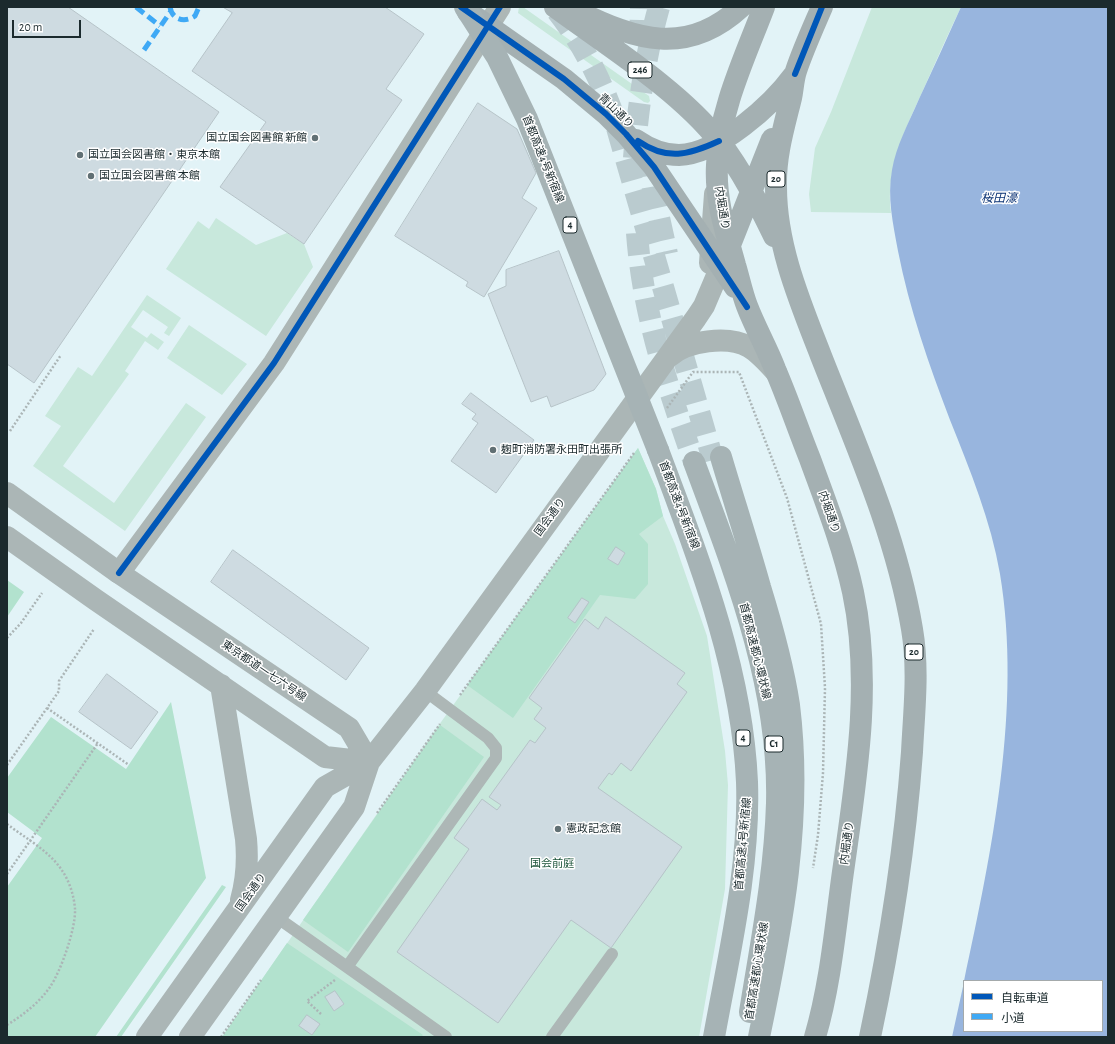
<!DOCTYPE html>
<html>
<head>
<meta charset="utf-8">
<style>
	body { margin:0 }
	#map { position:relative; width:1115px; height:1044px; overflow:hidden; background:#e2f3f7; font-family:"Alegreya Sans","Noto Sans JP",sans-serif }
	canvas { display:block }
	.frame { position:absolute; inset:0; border:8px solid #1b2a2d; pointer-events:none }
	.legend { position:absolute; left:963px; top:980px; width:140px; height:52px; box-sizing:border-box; background:#fff; border:1px solid #a4aaab; margin:0; padding:5px 7px; list-style:none; font-size:12px; color:#1b2a2d }
	.legend li { display:flex; align-items:center; gap:8px; height:20px }
	.legend b { width:20px; border:1px solid #a4aaab }
	.scale { position:absolute; left:12px; top:20px; width:69px; height:18px; box-sizing:border-box; border:2px solid #1b2a2d; border-top:0; padding-left:5px; font-size:12px; line-height:14px; white-space:nowrap; color:#1b2a2d; -webkit-text-stroke:3px #fff; paint-order:stroke }
</style>
</head>
<body>
<div id="map">
<canvas width="1115" height="1044"></canvas>
<div class="frame"></div>
<ul class="legend">
<li><b style="height:5px;background:#0057b8"></b>自転車道</li>
<li><b style="height:5px;background:#3fa9f5"></b>小道</li>
</ul>
<div class="scale">20 m</div>
</div>
<script>
const context = document.querySelector('canvas').getContext('2d');
context.lineJoin = 'round';
function fill(path, color) {
  context.fillStyle = color;
  context.fill(path, 'evenodd');
}
function trace(path, color, width, dash) {
  context.strokeStyle = color;
  context.lineWidth = width;
  context.lineCap = dash ? 'butt' : 'round';
  context.setLineDash(dash || []);
  context.stroke(path);
}
function label(font, color, halo, rows, align = 'center') {
  context.font = font + ' "Alegreya Sans","Noto Sans JP",sans-serif';
  context.lineWidth = 3;
  context.setLineDash([]);
  context.textBaseline = 'middle';
  context.strokeStyle = halo;
  context.fillStyle = color;
  for (const [text, x, y, turn = 0] of rows) {
    context.save();
    context.translate(x, y);
    context.rotate((+turn || 0) * Math.PI / 180);
    context.textAlign = isNaN(turn) ? turn : align;
    if (halo) context.strokeText(text, 0, 0);
    context.fillText(text, 0, 0);
    context.restore();
  }
}
const green = new Path2D(`
	M 519,7 L 523,7 L 649,96 L 650,101 L 648,103 L 644,102 L 518,13 Z
	M 872,7 L 961,7 C 948,34 936,61 924,88 C 906,128 885,168 891,213 L 811,212 L 809,194 L 815,148 L 831,112 Z
	M 216,218 L 256,245 L 287,233 L 304,244 L 313,267 L 266,336 L 166,269 L 198,221 L 209,229 Z
	M 147,295 L 181,318 L 169,336 L 164,333 L 168,327 L 143,310 L 131,327 L 147,338 L 151,333 L 164,342 L 158,350 L 145,341 L 125,371 L 129,374 L 63,466 L 114,503 L 186,403 L 206,417 L 125,531 L 33,466 L 61,426 L 45,416 L 78,367 L 92,376 Z
	M 189,325 L 247,364 L 222,395 L 167,358 Z
	M 638,448 L 656,489 L 663,516 L 675,544 L 707,636 L 725,751 L 728,785 L 725,889 L 699,1037 L 222,1037 L 431,736 Z`);
const forest = new Path2D(`
	M 638,448 L 656,489 L 663,516 L 639,534 L 648,544 L 648,584 L 635,599 L 600,595 L 513,718 L 467,685 Z
	M 7,580 L 24,592 L 7,617 Z
	M 171,702 L 206,878 L 95,1037 L 7,1037 L 7,887 L 42,838 L 7,812 L 7,778 L 51,717 L 126,769 Z
	M 440,725 L 484,757 L 348,952 L 303,920 Z
	M 222,885 L 226,887 L 121,1037 L 116,1037 Z
	M 287,943 L 423,1035 L 421,1037 L 222,1037 Z`);
const water = new Path2D(`
	M 961,7 L 1108,7 L 1108,1037 L 952,1037 L 964,982 L 964,1031 L 1102,1031 L 1102,981 L 964,981 C 992,851 1022,707 1000,574 C 991,521 970,470 950,420 C 929,365 909,308 898,251 C 893,223 887,198 892,170 C 896,146 909,122 919,99 C 933,69 947,38 961,7 Z`);
const building = new Path2D(`
	M 7,7 L 68,7 L 219,112 L 34,383 L 7,364 Z
	M 223,7 L 385,7 L 424,34 L 386,89 L 402,100 L 304,244 L 220,187 L 266,122 L 192,71 L 232,13 Z
	M 478,103 L 517,129 L 536,173 L 522,198 L 537,208 L 484,297 L 466,286 L 468,282 L 395,236 Z
	M 559,251 L 606,374 L 594,390 L 551,407 L 547,396 L 531,402 L 488,294 L 506,286 L 506,270 Z
	M 471,393 L 534,440 L 496,493 L 451,461 L 478,423 L 472,419 L 476,414 L 462,404 Z
	M 616,547 L 625,553 L 618,565 L 608,559 Z
	M 233,550 L 369,648 L 346,680 L 211,582 Z
	M 582,598 L 589,602 L 575,623 L 568,618 Z
	M 606,617 L 685,673 L 677,684 L 687,692 L 631,771 L 621,763 L 612,775 L 609,773 L 598,788 L 682,847 L 611,948 L 571,920 L 498,1023 L 397,952 L 469,849 L 454,838 L 482,799 L 497,810 L 501,805 L 489,797 L 530,740 L 535,743 L 546,728 L 534,719 L 542,708 L 529,698 L 585,619 L 598,629 Z
	M 107,674 L 158,712 L 131,749 L 79,712 Z
	M 335,991 L 344,1004 L 334,1011 L 325,997 Z
	M 307,1015 L 320,1024 L 312,1035 L 299,1026 Z`);
const motorwayTunnel = new Path2D(`
	M 557,11 C 582,43 599,76 613,114 L 713,460
	M 640,42 L 641,7
	M 647,154 L 654,195 L 667,254
	M 634,158 C 638,107 645,57 659,7
	M 637,233 C 643,315 667,384 694,462`);
const path = new Path2D(`
	M 667,408 L 693,372 L 739,372 L 787,498 L 821,624 L 825,688 L 823,773 L 818,835 L 813,868
	M 10,431 L 61,355
	M 7,638 L 21,623 L 42,593
	M 460,695 L 634,453
	M 47,708 L 129,765
	M 7,765 L 59,691 L 59,681 L 94,629
	M 377,813 L 440,724
	M 7,824 C 25,838 48,850 61,869 C 69,880 74,895 75,909 C 76,928 61,971 50,987 C 39,1003 23,1015 7,1025
	M 7,874 L 98,743
	M 321,1014 L 307,1001 L 335,980
	M 221,1037 L 261,980`);
const service = new Path2D(`
	M 275,916 L 446,1037
	M 347,967 L 496,758 L 496,748 L 488,738 L 425,691
	M 552,1037 L 612,954`);
const tertiary = new Path2D(`
	M 119,573 L 274,363 L 500,7`);
const secondary = new Path2D(`
	M 710,263 L 715,194
	M 670,356 C 687,341 728,335 749,347 C 759,353 768,363 776,372
	M 7,493 L 119,573 L 349,728 L 369,762
	M 7,537 L 96,600 L 325,757 L 369,762
	M 221,685 L 246,839 C 248,861 247,879 241,900
	M 147,1037 L 325,787 L 369,762
	M 190,1037 L 354,807 L 369,762 L 425,691 L 696,318 L 704,306 L 721,266`);
const trunk = new Path2D(`
	M 555,7 C 608,46 679,90 719,141 C 742,171 758,203 774,236
	M 764,7 C 745,57 719,111 717,165 C 715,200 726,232 735,265 C 739,278 742,293 747,306 C 755,327 767,348 775,369 C 788,399 798,429 810,459 C 826,503 843,546 853,592 C 873,686 855,785 842,879 C 835,931 830,986 815,1037
	M 822,7 C 813,28 803,50 796,71 C 793,80 793,89 791,98 C 784,127 775,156 776,187 C 776,246 800,302 821,356 C 856,445 896,534 912,629 C 919,670 914,711 912,752 C 905,848 890,943 870,1037
	M 577,11 C 636,40 687,57 741,7
	M 468,12 L 564,79 L 606,114 L 626,134 L 654,167 L 735,287
	M 636,140 C 649,149 663,155 679,155 C 718,154 772,105 794,75
	M 728,250 L 772,139`);
const motorway = new Path2D(`
	M 658,450 C 698,557 742,667 747,782 C 750,867 729,954 714,1037
	M 721,457 C 734,501 748,544 760,587 C 772,626 783,665 789,705 C 803,818 782,927 759,1037
	M 694,462 C 734,570 780,684 777,803 C 775,873 761,943 750,1012`);
const motorwayBridge = new Path2D(`
	M 465,7 L 497,57 L 527,119 L 658,450`);
const quiet = new Path2D(`
	M 136,7 L 160,26
	M 170,7 C 172,20 185,23 195,16 L 199,7
	M 144,50 L 171,11`);
const cycleway = new Path2D(`
	M 461,7 L 564,79 L 606,114 L 626,134 L 654,167 L 747,307
	M 795,74 L 822,7
	M 638,141 C 667,161 689,155 719,141
	M 119,573 L 274,363 L 500,7`);
const markers = [
	[315,138,4,"#617074"],
	[80,155,4,"#617074"],
	[91,176,4,"#617074"],
	[493,450,4,"#617074"],
	[558,829,4,"#617074"]
];
const shields = [
	[640,70,24],
	[776,179,18],
	[570,225,14],
	[914,652,18],
	[743,738,14],
	[774,744,18]
];
const shieldNames = [
	["246",640,70],
	["20",776,179],
	["4",570,225],
	["20",914,652],
	["4",743,738],
	["C1",774,744]
];
const streetNames = [
	["青山通り",616,111,44],
	["首都高速4号新宿線",543,159,68],
	["内堀通り",722,208,81],
	["首都高速4号新宿線",679,505,69],
	["内堀通り",829,512,71],
	["国会通り",550,517,-54],
	["首都高速都心環状線",755,651,76],
	["東京都道一七六号線",264,671,34],
	["内堀通り",847,843,-82],
	["首都高速4号新宿線",743,844,-85],
	["国会通り",251,892,-55],
	["首都高速都心環状線",757,971,-81]
];
const poiNames = [
	["国立国会図書館 新館",307,138,"right"],
	["国立国会図書館・東京本館",88,155],
	["国立国会図書館 本館",99,176],
	["麹町消防署永田町出張所",501,450],
	["憲政記念館",566,829]
];
const parkNames = [
	["国会前庭",552,864]
];
const waterNames = [
	["桜田濠",999,198]
];
fill(green, '#c8e8dc');
fill(forest, '#b2e2ce');
fill(water, '#98b5de');
fill(building, '#cedbe1');
trace(building, '#b6c3c8', 1);
trace(motorwayTunnel, '#bacbcf', 22, [22, 11]);
trace(path, '#abb5b6', 2.5, [2, 2]);
trace(service, '#adb7b6', 12);
trace(tertiary, '#adb7b6', 22);
trace(secondary, '#abb6b6', 22);
trace(trunk, '#a4b0b2', 22);
trace(motorway, '#a6b3b5', 22);
trace(motorwayBridge, '#a6b3b5', 22);
trace(quiet, '#3fa9f5', 5, [10, 5]);
trace(cycleway, '#0057b8', 6);
for (const [x, y, r, color] of markers) {
  const dot = new Path2D();
  dot.arc(x, y, r, 0, 2 * Math.PI);
  context.fillStyle = color;
  context.fill(dot);
  trace(dot, '#fff', 1.5);
}
for (const [x, y, w] of shields) {
  const box = new Path2D();
  box.roundRect(x - w / 2, y - 8, w, 16, 3);
  context.fillStyle = '#fff';
  context.fill(box);
  trace(box, '#1b2a2d', 1);
}
label('bold 10px', '#1b2a2d', null, shieldNames);
label('11px', '#1b2a2d', '#fff', streetNames);
label('11px', '#1b2a2d', '#fff', poiNames, 'left');
label('11px', '#1b5339', '#fff', parkNames);
label('italic 12px', '#093173', '#fff', waterNames);
</script>
</body>
</html>
